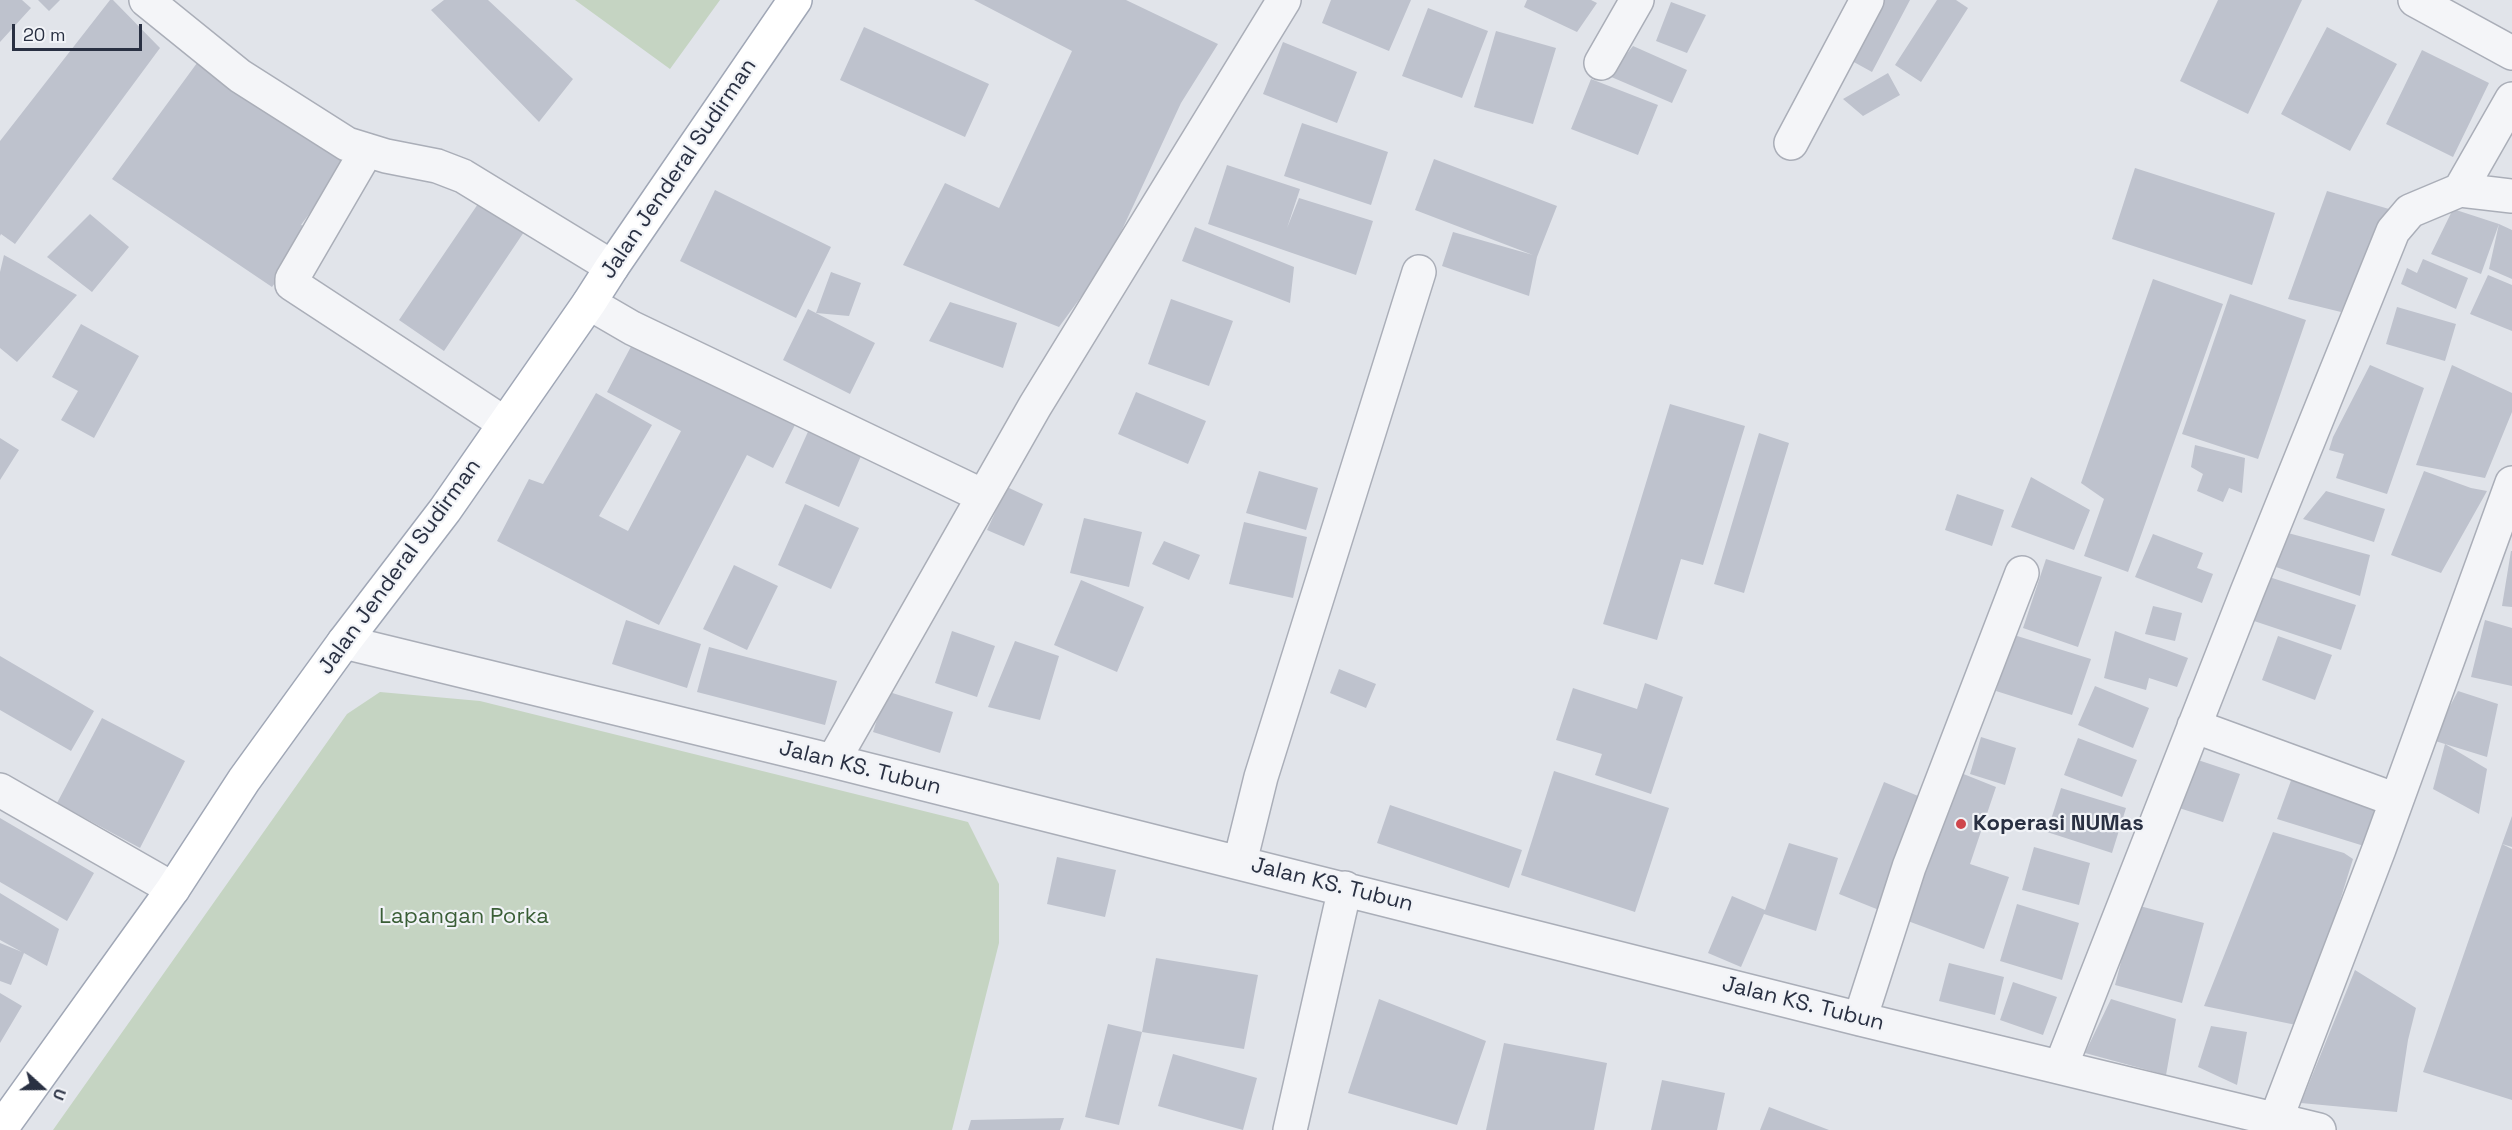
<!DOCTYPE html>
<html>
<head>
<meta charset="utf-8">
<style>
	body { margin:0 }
	#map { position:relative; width:2512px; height:1130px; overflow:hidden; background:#e1e4ea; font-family:"Space Grotesk",sans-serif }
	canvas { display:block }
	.north { position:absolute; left:12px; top:1058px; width:60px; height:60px; -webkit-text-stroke:4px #f1f3f7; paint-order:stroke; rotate:111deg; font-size:16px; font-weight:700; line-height:24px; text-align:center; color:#293042 }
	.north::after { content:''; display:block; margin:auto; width:21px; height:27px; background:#293042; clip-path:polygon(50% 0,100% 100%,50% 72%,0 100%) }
	.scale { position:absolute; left:12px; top:24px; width:130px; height:27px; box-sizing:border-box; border:3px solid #293042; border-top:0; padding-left:8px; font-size:18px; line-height:21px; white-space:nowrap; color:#293042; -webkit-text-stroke:4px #f1f3f7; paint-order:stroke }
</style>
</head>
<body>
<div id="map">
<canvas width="2512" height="1130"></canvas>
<div class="north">U</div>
<div class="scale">20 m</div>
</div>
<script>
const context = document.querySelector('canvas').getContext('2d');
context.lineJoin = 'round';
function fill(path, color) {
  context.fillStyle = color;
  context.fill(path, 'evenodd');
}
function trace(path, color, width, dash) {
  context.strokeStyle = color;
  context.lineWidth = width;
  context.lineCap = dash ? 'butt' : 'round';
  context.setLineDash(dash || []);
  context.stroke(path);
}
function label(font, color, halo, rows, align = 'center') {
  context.font = font + ' "Space Grotesk",sans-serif';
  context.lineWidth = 4.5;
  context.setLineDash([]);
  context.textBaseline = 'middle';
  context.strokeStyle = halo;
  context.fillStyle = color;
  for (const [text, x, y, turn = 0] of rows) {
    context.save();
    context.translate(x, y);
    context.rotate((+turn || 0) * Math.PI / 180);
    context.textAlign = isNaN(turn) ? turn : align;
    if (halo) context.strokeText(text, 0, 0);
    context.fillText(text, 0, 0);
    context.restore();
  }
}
const green = new Path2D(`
	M 575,0 L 720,0 L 670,69 Z
	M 380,692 L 480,701 L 968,822 L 999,884 L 999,943 L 952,1130 L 53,1130 L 347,714 Z`);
const building = new Path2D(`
	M 0,0 L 22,0 L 31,8 L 0,42 Z
	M 38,0 L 60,0 L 49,11 Z
	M 110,0 L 113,0 L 160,48 L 15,244 L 1,234 L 0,236 L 0,141 Z
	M 444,0 L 488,0 L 573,79 L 539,122 L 431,10 Z
	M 974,0 L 1126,0 L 1218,44 L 1181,103 L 1108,260 L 1059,327 L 903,265 L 945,183 L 999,208 L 1072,51 Z
	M 1331,0 L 1411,0 L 1389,51 L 1322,23 Z
	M 1527,0 L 1591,0 L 1597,3 L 1577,32 L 1524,7 Z
	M 1884,0 L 1910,0 L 1872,72 L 1852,61 Z
	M 1937,0 L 1956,0 L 1968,8 L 1921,82 L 1895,65 Z
	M 2218,0 L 2302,0 L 2248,114 L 2180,81 Z
	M 1671,2 L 1706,15 L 1687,53 L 1656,41 Z
	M 1428,8 L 1488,31 L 1462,98 L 1402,76 Z
	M 864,27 L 989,84 L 965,137 L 840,80 Z
	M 2327,27 L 2397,64 L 2350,151 L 2281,114 Z
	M 1496,31 L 1556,48 L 1533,124 L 1474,107 Z
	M 1283,42 L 1357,72 L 1337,123 L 1263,94 Z
	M 1633,46 L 1687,70 L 1672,103 L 1609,76 Z
	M 2422,50 L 2489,83 L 2453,157 L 2386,124 Z
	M 197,63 L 346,164 L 301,225 L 315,229 L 272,287 L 112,179 Z
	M 1888,73 L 1900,95 L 1863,116 L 1843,99 Z
	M 1591,79 L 1658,105 L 1638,155 L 1571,129 Z
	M 1302,123 L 1388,152 L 1371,205 L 1284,176 Z
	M 1434,159 L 1557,206 L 1537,257 L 1529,296 L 1442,266 L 1453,232 L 1533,255 L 1415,210 Z
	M 1227,165 L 1300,189 L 1287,228 L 1299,198 L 1373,221 L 1356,275 L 1208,224 Z
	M 2135,168 L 2275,213 L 2252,285 L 2112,239 Z
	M 715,190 L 831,247 L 796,318 L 680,261 Z
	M 2327,191 L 2389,209 L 2341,312 L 2288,299 Z
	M 482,198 L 526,229 L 444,351 L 399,320 Z
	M 2453,209 L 2499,224 L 2481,274 L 2431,254 Z
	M 90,214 L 129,247 L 92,292 L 47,257 Z
	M 2499,224 L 2512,230 L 2512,279 L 2489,269 Z
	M 1195,227 L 1294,267 L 1290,303 L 1182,261 Z
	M 4,255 L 77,295 L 17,362 L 0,348 L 0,272 Z
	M 2423,259 L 2468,278 L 2456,309 L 2401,284 L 2407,268 L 2417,273 Z
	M 831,272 L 861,283 L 849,316 L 816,313 Z
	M 2488,275 L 2512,285 L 2512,331 L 2470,314 Z
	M 2153,279 L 2223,304 L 2128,572 L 2084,556 L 2104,499 L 2081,483 Z
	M 2230,294 L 2306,320 L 2258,459 L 2182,434 Z
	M 1171,299 L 1233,321 L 1209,386 L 1148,364 Z
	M 950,302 L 1017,323 L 1003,368 L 929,341 Z
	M 2397,307 L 2456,324 L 2445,361 L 2386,344 Z
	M 808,309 L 875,343 L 850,394 L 783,360 Z
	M 81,324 L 139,356 L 94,438 L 61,420 L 78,391 L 52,377 Z
	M 635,339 L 796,423 L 773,468 L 747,455 L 659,625 L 497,541 L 529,479 L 543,484 L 596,393 L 652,425 L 599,516 L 628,531 L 681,431 L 607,392 Z
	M 2370,365 L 2424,388 L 2387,494 L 2336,478 L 2344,454 L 2329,450 L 2333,437 Z
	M 2452,365 L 2512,393 L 2512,412 L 2485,478 L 2416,465 Z
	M 1136,392 L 1206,421 L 1188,464 L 1118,434 Z
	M 1670,404 L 1745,426 L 1703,565 L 1681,559 L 1657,640 L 1603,624 Z
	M 811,425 L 864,449 L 839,507 L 785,483 Z
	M 1759,433 L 1789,443 L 1744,593 L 1714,584 Z
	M 0,438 L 19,450 L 0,480 Z
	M 2195,445 L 2245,458 L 2242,493 L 2229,488 L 2223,502 L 2197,491 L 2203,474 L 2191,467 Z
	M 1259,471 L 1318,488 L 1306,530 L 1246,513 Z
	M 2424,471 L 2471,488 L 2487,491 L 2441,573 L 2391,555 Z
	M 2031,477 L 2090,510 L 2074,550 L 2011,527 Z
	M 1007,487 L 1043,504 L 1024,546 L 987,530 Z
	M 2326,491 L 2385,509 L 2374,542 L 2303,519 Z
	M 1957,494 L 2004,510 L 1992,546 L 1945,530 Z
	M 805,504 L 859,528 L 831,589 L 778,565 Z
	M 1084,518 L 1142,532 L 1129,587 L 1070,573 Z
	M 1244,522 L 1307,537 L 1293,598 L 1229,584 Z
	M 2288,533 L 2370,555 L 2360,596 L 2276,567 Z
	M 2153,534 L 2203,553 L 2197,568 L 2213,574 L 2202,603 L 2135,577 Z
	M 1164,541 L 1200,555 L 1189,580 L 1152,564 Z
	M 2511,551 L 2512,551 L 2512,607 L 2502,606 Z
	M 2046,559 L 2102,577 L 2078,647 L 2023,628 Z
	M 734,565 L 778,586 L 747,650 L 703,629 Z
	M 2266,576 L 2356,605 L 2341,650 L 2251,620 Z
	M 1081,580 L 1144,607 L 1117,672 L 1054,645 Z
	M 2153,606 L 2182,613 L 2175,641 L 2145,634 Z
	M 626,620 L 701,644 L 687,688 L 612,664 Z
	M 2485,620 L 2512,628 L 2512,686 L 2471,677 Z
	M 952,631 L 995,646 L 977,697 L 935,683 Z
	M 2115,631 L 2188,658 L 2177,687 L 2149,678 L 2146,690 L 2104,678 Z
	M 2014,635 L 2091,659 L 2072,715 L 1996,691 Z
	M 2278,636 L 2332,655 L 2315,700 L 2262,680 Z
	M 1015,641 L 1059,656 L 1040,720 L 988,707 Z
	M 709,647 L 837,681 L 825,725 L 697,692 Z
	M 0,656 L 94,711 L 71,751 L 0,710 Z
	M 1339,669 L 1376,684 L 1366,708 L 1330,693 Z
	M 1645,683 L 1683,697 L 1651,794 L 1595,775 L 1602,754 L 1556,740 L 1573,688 L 1637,709 Z
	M 2095,686 L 2149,708 L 2133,748 L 2078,725 Z
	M 886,691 L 953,712 L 940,753 L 873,732 Z
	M 2458,691 L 2498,704 L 2487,757 L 2445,744 L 2487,769 L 2479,814 L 2433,789 L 2445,744 L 2432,740 Z
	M 102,718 L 185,761 L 140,848 L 57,803 Z
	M 1981,737 L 2016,748 L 2005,785 L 1970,774 Z
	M 2078,738 L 2137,760 L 2122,797 L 2064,775 Z
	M 2195,759 L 2240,774 L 2223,822 L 2179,808 Z
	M 1554,771 L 1669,808 L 1635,912 L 1521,875 Z
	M 1956,771 L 1996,787 L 1970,864 L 2009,877 L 1984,949 L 1905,920 Z
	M 2293,775 L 2379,802 L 2364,846 L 2277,819 Z
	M 1884,782 L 1928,800 L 1884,912 L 1839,894 Z
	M 2061,788 L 2126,808 L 2112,853 L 2047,832 Z
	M 1390,805 L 1522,850 L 1509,888 L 1377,843 Z
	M 2512,816 L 2512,847 L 2502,844 L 2512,849 L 2512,1100 L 2423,1072 L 2502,844 Z
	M 0,818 L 94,873 L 67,921 L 0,882 Z
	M 2273,832 L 2344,853 L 2353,859 L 2301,1026 L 2204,1006 Z
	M 1789,843 L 1838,858 L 1816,931 L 1764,914 L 1741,967 L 1708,953 L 1732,896 L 1765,910 Z
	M 2034,847 L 2090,863 L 2079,905 L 2022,890 Z
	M 1057,857 L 1116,870 L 1105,917 L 1047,904 Z
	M 0,893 L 59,929 L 47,966 L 24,953 L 11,985 L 0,981 L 0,943 L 22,952 L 0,940 Z
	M 2017,904 L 2079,923 L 2062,980 L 2000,961 Z
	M 2136,905 L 2204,923 L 2182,1003 L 2115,985 Z
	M 1156,958 L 1258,975 L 1244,1049 L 1142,1032 Z
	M 1949,963 L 2004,977 L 1995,1015 L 1939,1001 Z
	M 2355,970 L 2416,1008 L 2408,1040 L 2397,1112 L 2301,1103 Z
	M 2013,982 L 2057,997 L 2043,1035 L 2000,1020 Z
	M 0,993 L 22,1006 L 0,1043 Z
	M 1379,999 L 1486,1041 L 1457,1125 L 1348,1093 Z
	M 2111,999 L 2176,1019 L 2166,1075 L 2085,1053 Z
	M 1108,1024 L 1142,1032 L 1119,1125 L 1085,1117 Z
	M 2211,1026 L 2247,1032 L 2237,1085 L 2198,1067 Z
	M 1504,1043 L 1607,1063 L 1594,1130 L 1486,1130 Z
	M 1173,1054 L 1257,1078 L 1243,1130 L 1158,1106 Z
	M 1662,1080 L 1725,1093 L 1717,1130 L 1651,1130 Z
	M 1769,1107 L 1829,1130 L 1760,1130 Z
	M 1064,1118 L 1060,1130 L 968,1130 L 971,1120 Z`);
const minor = new Path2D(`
	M 146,0 L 240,76 L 347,144 L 386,156 L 437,166 L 463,176 L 612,267
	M 2415,0 L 2512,53
	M 1601,63 L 1637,0
	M 1791,143 L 1867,0
	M 367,150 L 292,279 L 292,284 L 504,423
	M 2460,190 L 2512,196
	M 589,303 L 632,328 L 983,496
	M 344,642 L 833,761 L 1860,1019 L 2319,1130
	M 2194,726 L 2396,800
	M 833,761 L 1035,406 L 1284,0
	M 0,790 L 173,889
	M 1240,862 L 1261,777 L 1419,272
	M 1860,1019 L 1909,867 L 2022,573
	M 2061,1066 L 2247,592 L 2393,231 L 2410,211 L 2460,190 L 2512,99
	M 2276,1119 L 2379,849 L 2512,483
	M 1290,1130 L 1345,888`);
const major = new Path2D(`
	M 0,1130 L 173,889 L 244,780 L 344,642 L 445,510 L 589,303 L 612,267 L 795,0`);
const markers = [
	[1961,824,6,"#cf464c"]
];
const streetNames = [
	["Jalan Jenderal Sudirman",679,169,-56],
	["Jalan Jenderal Sudirman",400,567,-54],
	["Jalan KS. Tubun",860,768,14],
	["Jalan KS. Tubun",1332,885,14],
	["Jalan KS. Tubun",1803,1004,14]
];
const poiNames = [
	["Koperasi NUMas",1973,824]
];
const parkNames = [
	["Lapangan Porka",464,917]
];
fill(green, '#c5d4c2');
fill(building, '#bec2cd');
trace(minor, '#aaaeb8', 36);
trace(major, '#a0a7b6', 36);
trace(minor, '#f4f5f8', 33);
trace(major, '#fff', 33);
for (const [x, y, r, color] of markers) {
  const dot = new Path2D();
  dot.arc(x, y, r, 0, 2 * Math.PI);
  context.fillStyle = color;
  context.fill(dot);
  trace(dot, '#f1f3f7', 2);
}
label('22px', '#293042', '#f1f3f7', streetNames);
label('bold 22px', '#293042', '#f1f3f7', poiNames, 'left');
label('22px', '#3a5e36', '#f1f3f7', parkNames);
</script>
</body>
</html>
